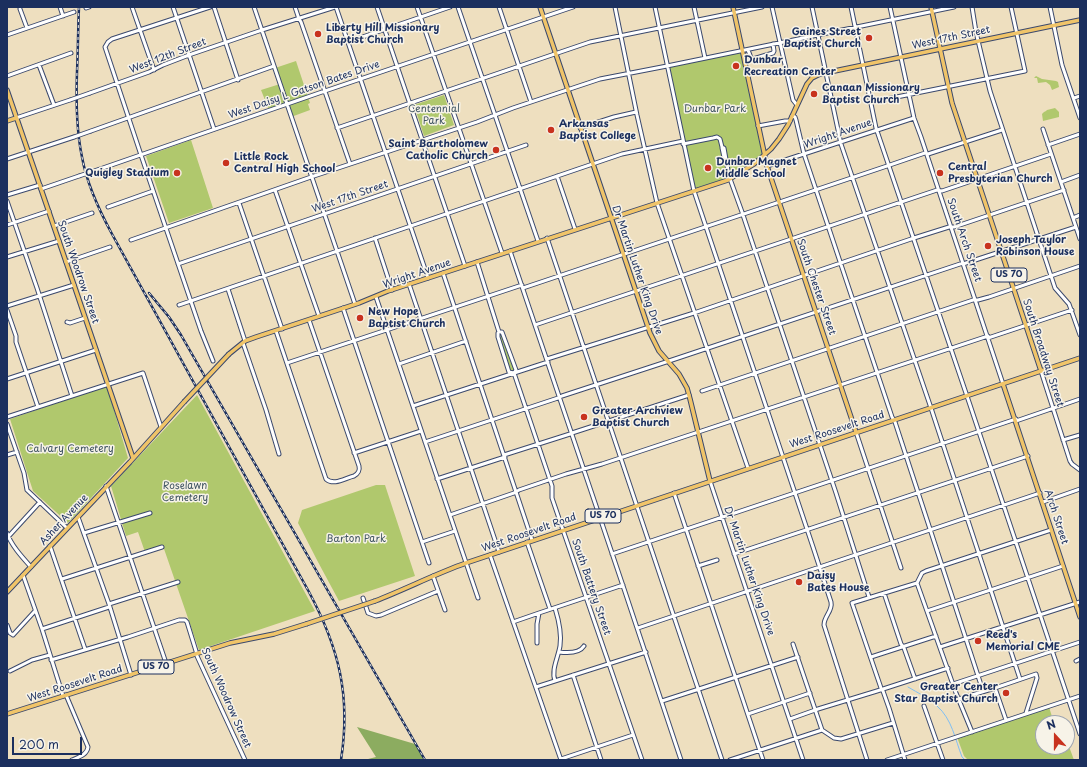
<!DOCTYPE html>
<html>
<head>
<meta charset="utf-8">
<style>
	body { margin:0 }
	#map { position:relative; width:1087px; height:767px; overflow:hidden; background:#eedfbf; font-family:"Playpen Sans",sans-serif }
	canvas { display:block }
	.frame { position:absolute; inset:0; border:8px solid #1b2f5e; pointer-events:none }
	.north { position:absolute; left:1035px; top:715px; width:40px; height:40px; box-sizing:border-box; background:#f7f3e8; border:1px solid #9fa5b1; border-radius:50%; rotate:339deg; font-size:11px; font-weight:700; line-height:16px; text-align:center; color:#1b2f5e }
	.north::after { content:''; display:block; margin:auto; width:14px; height:18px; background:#c8321e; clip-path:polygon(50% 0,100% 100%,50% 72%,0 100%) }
	.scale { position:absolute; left:12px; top:737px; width:70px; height:18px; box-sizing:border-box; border:2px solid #1b2f5e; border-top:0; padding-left:5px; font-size:12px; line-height:14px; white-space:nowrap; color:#1b2f5e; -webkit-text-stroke:3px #f7f3e8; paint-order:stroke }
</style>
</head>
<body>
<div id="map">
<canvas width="1087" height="767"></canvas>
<div class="frame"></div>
<div class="north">N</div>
<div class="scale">200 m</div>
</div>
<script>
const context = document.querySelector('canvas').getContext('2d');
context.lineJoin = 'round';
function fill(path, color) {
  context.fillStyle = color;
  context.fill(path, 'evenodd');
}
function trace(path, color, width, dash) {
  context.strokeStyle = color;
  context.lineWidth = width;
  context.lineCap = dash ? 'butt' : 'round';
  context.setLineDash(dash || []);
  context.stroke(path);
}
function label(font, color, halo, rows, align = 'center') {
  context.font = font + ' "Playpen Sans",sans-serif';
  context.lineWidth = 3;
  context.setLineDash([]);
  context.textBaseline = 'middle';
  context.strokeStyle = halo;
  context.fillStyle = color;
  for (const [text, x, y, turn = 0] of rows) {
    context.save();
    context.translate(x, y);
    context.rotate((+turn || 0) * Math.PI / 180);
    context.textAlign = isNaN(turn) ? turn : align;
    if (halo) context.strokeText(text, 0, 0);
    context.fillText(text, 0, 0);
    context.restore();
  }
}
const green = new Path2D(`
	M 742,51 L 764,156 L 730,179 L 694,191 L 667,66 Z
	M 296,61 L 310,103 L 308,104 L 310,110 L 291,117 L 286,104 L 269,110 L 261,90 L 280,84 L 275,68 Z
	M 1036,76 L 1042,79 L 1056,81 L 1058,82 L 1059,87 L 1052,90 L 1050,85 L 1046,82 L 1038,83 L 1037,78 L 1034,78 Z
	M 444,95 L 454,125 L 424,136 L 414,105 Z
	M 1055,108 L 1059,112 L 1059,117 L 1043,121 L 1042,114 L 1044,112 L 1046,111 L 1047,110 Z
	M 191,140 L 213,208 L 169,223 L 146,156 Z
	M 501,333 L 502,334 L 514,368 L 514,370 L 512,371 L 510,370 L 498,335 L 499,334 Z
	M 107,386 L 128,458 L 68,523 L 33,491 L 10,419 Z
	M 197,395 L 315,611 L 199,650 L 163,546 L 145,552 L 138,532 L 126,536 L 111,486 Z
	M 376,485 L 385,485 L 415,576 L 339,601 L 318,562 L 298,523 L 302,510 Z
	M 1049,707 L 1054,723 L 1043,723 L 1043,747 L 1067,747 L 1067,741 L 1074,760 L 968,760 L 964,756 L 957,737 Z`);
const forest = new Path2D(`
	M 357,727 L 415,744 L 425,760 L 364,760 L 376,757 Z`);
const stream = new Path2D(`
	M 908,687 C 918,693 929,698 937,706 C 952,719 955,739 962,757 L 965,760`);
const minor = new Path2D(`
	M 60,7 L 63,16
	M 132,7 L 154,70
	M 173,7 L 214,129
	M 210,7 L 112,39 L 108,42 L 105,47 L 141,155 L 201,331 L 213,361
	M 214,7 L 238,80
	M 254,7 L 355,304
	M 295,7 L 299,19 L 301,22 L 350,164
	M 336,7 L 428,278
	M 377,7 L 465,266
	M 417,7 L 502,253
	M 458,7 L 538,241
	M 499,7 L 531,102
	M 615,7 L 637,115 L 657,203 L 748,468
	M 655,7 L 694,191 L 813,547 L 831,602 C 833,611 824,616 824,625 L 867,760
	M 694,7 L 705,58
	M 772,7 L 793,100 L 797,105
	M 812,7 L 841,144 L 931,408 L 1020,679
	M 851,7 L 876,128 L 969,402 L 1080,734
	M 890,7 L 914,118 L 921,137 L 1003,384
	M 972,7 L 976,32 L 990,91 L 1055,288 L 1069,304 L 1080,335
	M 1050,7 L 1062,65 L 1080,118
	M 86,8 L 89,7
	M 20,9 L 27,28
	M 7,35 L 74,12
	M 348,42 L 450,7
	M 748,50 L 751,58 L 753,59 L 773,53 L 774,51 L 773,44
	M 39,65 L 54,105
	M 7,76 L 71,53
	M 90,93 L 149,72 L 163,65 L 189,55 L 262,30 L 335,7
	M 1074,98 L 1080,96
	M 872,102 L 1025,71 L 1011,7
	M 792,116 L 795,117 L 796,120 L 804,154 L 892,417 L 895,422 L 983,691
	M 16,118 L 70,100
	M 758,126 L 785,121 L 790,121
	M 337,128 L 590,42 L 762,7
	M 580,128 L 614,117 L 636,112
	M 1043,129 L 1080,239
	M 91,131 L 274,66
	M 683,144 L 713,138 L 717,137 L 720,139 L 722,147 L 724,148 L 729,176 L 742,212 L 836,493 L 869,597
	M 1048,145 L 1080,134
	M 722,147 L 722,148 L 725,162 L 726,164
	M 7,159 L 74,137
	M 767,166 L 914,118
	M 100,169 L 322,92 L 573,7
	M 557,176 L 575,229
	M 1061,182 L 1080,175
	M 41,189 L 79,176
	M 275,190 L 319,316
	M 7,195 L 40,185
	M 7,201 L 37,288 L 72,396
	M 239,203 L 282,329
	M 108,207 L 153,191
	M 1073,218 L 1080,215
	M 7,225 L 49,211
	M 54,226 L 92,213
	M 375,238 L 392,290
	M 547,238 L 722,760
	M 131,240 L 311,177 L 477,122 L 513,108 L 600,79 L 667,66 L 954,7
	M 510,251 C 567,420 625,590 681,760
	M 7,257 L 59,241
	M 66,262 L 110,247
	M 477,262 L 499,332 L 498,333 L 498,337 L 509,372 L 514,373 L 552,486 L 552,498 L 642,760
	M 178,264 L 526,145
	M 963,264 L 1076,227
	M 443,273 L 532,540
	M 409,284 L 499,552
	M 523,288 L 887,166 L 925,153 L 928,154 L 1002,130
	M 228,289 L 245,341
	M 376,297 L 478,598
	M 179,305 L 622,154 L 683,141
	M 7,306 L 74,285
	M 343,308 L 429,563
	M 7,310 L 16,336 L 16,342 L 38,407
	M 67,322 L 70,323 L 85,318
	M 535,325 L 937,190 L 942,191 L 1051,154
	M 276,331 L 326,479 C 334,486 345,478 354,476 C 358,474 360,470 359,466 L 309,320
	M 499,332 L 502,332 L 516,370 L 514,373
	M 988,338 L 1072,310
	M 243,343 L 266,410 L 279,454
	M 547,359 L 694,313 L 914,238 L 949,227 L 954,227 L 1064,190
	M 287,363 L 522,285
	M 399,364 L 466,341
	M 1041,371 L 1070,461 L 1072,464 L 1080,470
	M 7,379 L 96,350
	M 702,391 L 973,300 L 978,300 L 989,297 L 1080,266
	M 413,406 L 548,362
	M 7,417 L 143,373 L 161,427
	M 1016,421 L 1080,399
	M 7,424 L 24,473 L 27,490 L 67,528
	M 856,432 L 901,568
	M 1063,440 L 1080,435
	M 425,442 L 558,398 L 562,396 L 666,362 L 963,263
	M 354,453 L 421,431
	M 7,455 L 17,452
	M 504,455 L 570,434 L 572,433 L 689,395
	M 437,479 L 505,457
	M 710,481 L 803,760
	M 106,486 L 166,663
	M 674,493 L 763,760
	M 1043,502 L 1080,489
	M 450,515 L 514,493 L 519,490 L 566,474 L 602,464 L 988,336
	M 78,517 L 109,604 L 131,675
	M 7,533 C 11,545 22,557 31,567
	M 84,533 L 150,513
	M 8,537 L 40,502
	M 422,542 L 455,531
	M 527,542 L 550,609
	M 50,546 L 85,649
	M 612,554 L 1016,419
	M 734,554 L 1028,456
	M 490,555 L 561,760
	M 698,566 L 717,560
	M 23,575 L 42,629 L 63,696
	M 433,576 L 445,610
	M 62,579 L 162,547
	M 917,583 L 956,693 L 972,732
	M 884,593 L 901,644 L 904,648 L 915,679
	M 363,598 L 368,613 L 376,616 L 381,615 L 438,591
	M 109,604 L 178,582
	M 927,611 L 1063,566
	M 513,622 L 539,613
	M 7,625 L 10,633 L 13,635 L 35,611
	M 638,628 L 1040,493
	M 42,629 L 109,607
	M 537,643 L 537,624 L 539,613 L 623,585
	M 793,644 L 822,730
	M 940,647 L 1080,602
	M 559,652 C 567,653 579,654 584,646
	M 871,657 L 936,636
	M 51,660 L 128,637 L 179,620 L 185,620 L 187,622 L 196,651 L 197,656 L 245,760
	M 1076,661 L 1080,659
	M 10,671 L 32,660 L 50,655
	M 573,675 L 601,760
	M 555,681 C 551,670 558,658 560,646 C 562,633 559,621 555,608
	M 953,684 L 1080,642
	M 536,687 L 646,652
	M 995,688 L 1006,720
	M 66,695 L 88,747 C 87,755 79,757 72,760
	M 959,699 L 995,688 L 1036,674 L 1037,678 L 1026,713
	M 662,701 L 798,657
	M 924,706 L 943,760
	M 748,714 L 810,693
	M 790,719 L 818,709 L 877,691 L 948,668
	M 822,730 L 834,738 L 841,739 L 893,723
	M 561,759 L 633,735
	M 730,760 L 822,730
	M 887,760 L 1080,696
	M 905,760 L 889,708 L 883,691 L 881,688 L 852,603 L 917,583 L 922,573 L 926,571 L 1051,530`);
const major = new Path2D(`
	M 540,7 L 650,333 L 659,351 L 679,374 L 687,388 L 690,399 L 710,481
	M 733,7 L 767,166 L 856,432
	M 931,7 L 952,103 L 1041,371
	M 7,90 L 74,285 L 133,458
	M 7,121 L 16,118
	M 229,354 L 245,341 L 256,337 L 359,303 L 388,291 L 428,278 L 728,180 L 754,164 L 771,149 L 779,139 L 788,125 L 807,84 L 812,78 L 820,74 L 1080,20
	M 1003,384 L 1080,617
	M 7,592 L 130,462 L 184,402
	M 375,601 C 406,589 435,574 466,563 L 1080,358
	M 7,714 L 230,643 L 274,634 L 306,624`);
const rail = new Path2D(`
	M 79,7 C 78,29 78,50 77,72 C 76,100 76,129 82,157 C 87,185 99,210 112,234 L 309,592 C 339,648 351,696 341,760
	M 149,293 L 169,317 L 181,335 L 425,760`);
const minorBridge = new Path2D(`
	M 70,100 L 90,93
	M 74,137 L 91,131
	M 79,176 L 100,169`);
const majorBridge = new Path2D(`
	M 184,402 L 229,354
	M 306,624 L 375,601`);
const markers = [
	[318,34,4,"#c8321e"],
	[869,38,4,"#c8321e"],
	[736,66,4,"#c8321e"],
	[814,94,4,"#c8321e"],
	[551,130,4,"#c8321e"],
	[496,150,4,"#c8321e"],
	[226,163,4,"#c8321e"],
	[708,168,4,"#c8321e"],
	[177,173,4,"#c8321e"],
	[940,173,4,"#c8321e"],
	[988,246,4,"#c8321e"],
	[360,318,4,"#c8321e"],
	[584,417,4,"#c8321e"],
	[799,582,4,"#c8321e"],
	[978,641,4,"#c8321e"],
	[1006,693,4,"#c8321e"]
];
const shields = [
	[1009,275,36],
	[603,516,36],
	[156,667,36]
];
const shieldNames = [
	["US 70",1009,275],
	["US 70",603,516],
	["US 70",156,667]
];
const poiNames = [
	["Liberty Hill Missionary",326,28],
	["Baptist Church",326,40],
	["Gaines Street",861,32,"right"],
	["Baptist Church",861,44,"right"],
	["Dunbar",744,60],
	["Recreation Center",744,72],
	["Canaan Missionary",822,88],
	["Baptist Church",822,100],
	["Arkansas",559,124],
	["Baptist College",559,136],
	["Saint Bartholomew",488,144,"right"],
	["Catholic Church",488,156,"right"],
	["Little Rock",234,157],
	["Central High School",234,169],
	["Dunbar Magnet",716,162],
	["Middle School",716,174],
	["Central",948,167],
	["Presbyterian Church",948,179],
	["Quigley Stadium",169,173,"right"],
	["Joseph Taylor",996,240],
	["Robinson House",996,252],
	["New Hope",368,312],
	["Baptist Church",368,324],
	["Greater Archview",592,411],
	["Baptist Church",592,423],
	["Daisy",807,576],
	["Bates House",807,588],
	["Reed's",986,635],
	["Memorial CME",986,647],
	["Greater Center",998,687,"right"],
	["Star Baptist Church",998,699,"right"]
];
const streetNames = [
	["West 17th Street",951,38,-12],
	["West 12th Street",168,56,-21],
	["West Daisy L Gatson Bates Drive",304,90,-19],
	["Wright Avenue",838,134,-19],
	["West 17th Street",350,197,-19],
	["South Arch Street",964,240,71],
	["Dr Martin Luther King Drive",637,270,71],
	["South Woodrow Street",78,272,71],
	["Wright Avenue",417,274,-19],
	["South Chester Street",816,287,71],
	["South Broadway Street",1043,353,72],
	["West Roosevelt Road",837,430,-18],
	["Arch Street",1056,517,72],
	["Asher Avenue",64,520,-47],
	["West Roosevelt Road",529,533,-19],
	["Dr Martin Luther King Drive",749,571,71],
	["South Battery Street",591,587,71],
	["West Roosevelt Road",75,684,-18],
	["South Woodrow Street",226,698,66]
];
const parkNames = [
	["Centennial",434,109],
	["Park",434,121],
	["Dunbar Park",715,109],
	["Calvary Cemetery",70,449],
	["Roselawn",185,486],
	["Cemetery",185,498],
	["Barton Park",356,539]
];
fill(green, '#b0c86d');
fill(forest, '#8cac60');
trace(stream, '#7fbef3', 1);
trace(minor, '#3b496d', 5);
trace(major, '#3b496d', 5.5);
trace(minor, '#fff', 3);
trace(major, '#f0c469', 3.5);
trace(rail, '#1b2f5e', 2.5);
trace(rail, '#f7f3e8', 1, [3]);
trace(minorBridge, '#3b496d', 5, []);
trace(majorBridge, '#3b496d', 5.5, []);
trace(minorBridge, '#fff', 3);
trace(majorBridge, '#f0c469', 3.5);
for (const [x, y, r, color] of markers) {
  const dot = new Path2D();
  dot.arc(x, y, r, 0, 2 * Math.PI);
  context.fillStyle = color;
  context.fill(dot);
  trace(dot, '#f7f3e8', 1.5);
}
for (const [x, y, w] of shields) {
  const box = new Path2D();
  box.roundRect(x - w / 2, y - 7, w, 14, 3);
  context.fillStyle = '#f7f3e8';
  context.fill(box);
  trace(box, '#1b2f5e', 1);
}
label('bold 9px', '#1b2f5e', null, shieldNames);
label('bold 10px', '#1b2f5e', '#f7f3e8', poiNames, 'left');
label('10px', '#1b2f5e', '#f7f3e8', streetNames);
label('10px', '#405562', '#f7f3e8', parkNames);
</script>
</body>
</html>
